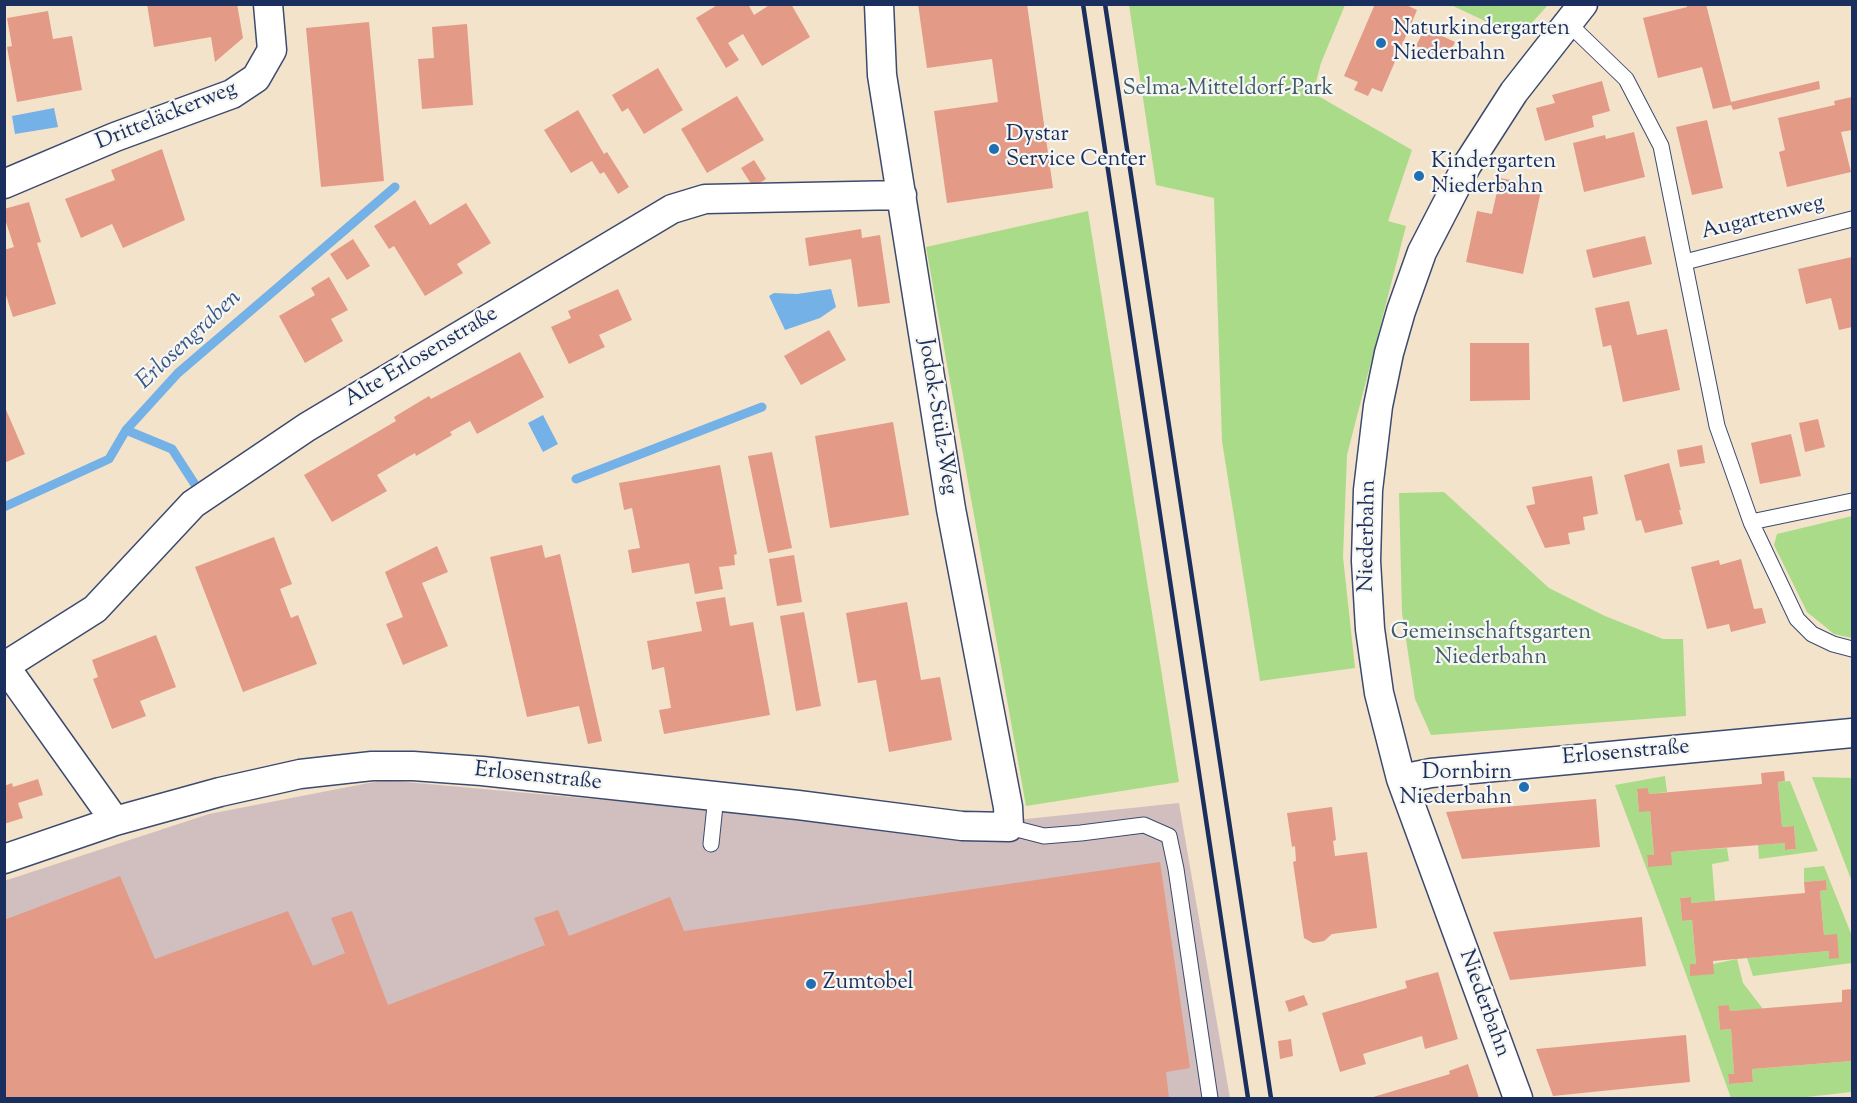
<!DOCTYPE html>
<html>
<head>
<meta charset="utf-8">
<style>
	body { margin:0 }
	#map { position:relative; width:1857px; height:1103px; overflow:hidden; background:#f4e3cb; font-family:"Sorts Mill Goudy",serif }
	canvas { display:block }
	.frame { position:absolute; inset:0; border:6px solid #1b2f5e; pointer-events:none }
</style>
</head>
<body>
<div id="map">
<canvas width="1857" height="1103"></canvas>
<div class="frame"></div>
</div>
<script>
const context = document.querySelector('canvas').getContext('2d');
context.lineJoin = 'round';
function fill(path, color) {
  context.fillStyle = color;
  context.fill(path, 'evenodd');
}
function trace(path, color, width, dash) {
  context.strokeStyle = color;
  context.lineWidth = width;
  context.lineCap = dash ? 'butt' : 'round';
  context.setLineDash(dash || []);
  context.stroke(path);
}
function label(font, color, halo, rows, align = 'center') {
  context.font = font + ' "Sorts Mill Goudy",serif';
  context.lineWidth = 4.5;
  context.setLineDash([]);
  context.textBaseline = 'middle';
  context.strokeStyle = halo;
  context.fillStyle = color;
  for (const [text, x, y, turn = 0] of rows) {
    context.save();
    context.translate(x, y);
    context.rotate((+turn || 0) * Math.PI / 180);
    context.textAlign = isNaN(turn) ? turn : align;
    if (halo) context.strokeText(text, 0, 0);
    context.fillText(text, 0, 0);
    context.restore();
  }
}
const industrial = new Path2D(`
	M 384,780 L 693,808 L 911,831 L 1179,803 L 1230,1098 L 5,1098 L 4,881 L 209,814 Z`);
const green = new Path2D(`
	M 1129,5 L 1345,5 L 1321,63 L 1313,93 L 1412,150 L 1388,221 L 1406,226 L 1347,455 L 1343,557 L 1355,668 L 1260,681 L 1222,441 L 1214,198 L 1156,185 Z
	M 1451,5 L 1548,5 L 1519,37 Z
	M 1088,211 L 1179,782 L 1026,806 L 926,247 Z
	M 1444,492 L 1549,588 L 1605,616 L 1663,639 L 1683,639 L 1686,716 L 1431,735 L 1415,699 L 1402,613 L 1399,493 Z
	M 1852,516 L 1852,638 L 1834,634 L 1807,612 L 1774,545 L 1777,534 Z
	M 1665,776 L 1667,792 L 1649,794 L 1648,788 L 1637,790 L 1639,811 L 1650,811 L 1654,855 L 1647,855 L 1648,867 L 1671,852 L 1727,848 L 1729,861 L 1712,864 L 1715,901 L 1691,903 L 1690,897 L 1680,898 L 1682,921 L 1692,920 L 1696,964 L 1690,964 L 1690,975 L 1713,964 L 1737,959 L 1743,983 L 1763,1009 L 1730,1011 L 1729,1005 L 1718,1007 L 1720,1030 L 1731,1029 L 1734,1074 L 1728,1074 L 1729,1084 L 1753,1082 L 1752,1069 L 1852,1061 L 1852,1092 L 1797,1098 L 1731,1098 L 1675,944 L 1615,785 Z
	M 1812,777 L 1852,778 L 1852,882 Z
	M 1790,781 L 1818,851 L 1759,859 L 1758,845 L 1785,843 L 1786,850 L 1796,849 L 1794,826 L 1782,827 L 1778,782 Z
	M 1824,866 L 1852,936 L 1852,963 L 1753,976 L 1747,958 L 1829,951 L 1829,958 L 1839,958 L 1824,935 L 1820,891 L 1827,890 L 1826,880 L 1804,882 L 1804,868 Z`);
const water = new Path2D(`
	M 54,108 L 58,127 L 15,134 L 12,116 Z
	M 831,289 L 836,307 L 820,318 L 785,330 L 769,296 L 774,293 L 797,294 Z
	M 543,415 L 558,444 L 543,452 L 528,423 Z`);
const stream = new Path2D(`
	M 126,430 L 172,449 L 194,483
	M 576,479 L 762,407
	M 4,507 L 109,459 L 126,430 L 178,373 L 395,187`);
const building = new Path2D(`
	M 147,4 L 237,4 L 243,38 L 215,62 L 211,37 L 154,47 Z
	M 719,4 L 748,4 L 754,15 L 771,4 L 791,4 L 810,37 L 762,66 L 743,34 L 728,43 L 739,60 L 726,68 L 696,18 Z
	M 918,4 L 1027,4 L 1053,188 L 947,203 L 934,111 L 998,102 L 992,59 L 927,68 Z
	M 1375,4 L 1404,4 L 1417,10 L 1382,92 L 1372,88 L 1368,96 L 1354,90 L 1358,82 L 1344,76 Z
	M 1687,4 L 1706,4 L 1731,102 L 1819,81 L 1820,89 L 1733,110 L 1731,105 L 1713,109 L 1702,67 L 1658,78 L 1643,18 L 1687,7 Z
	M 48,11 L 53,39 L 72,36 L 82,90 L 17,102 L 7,47 L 12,46 L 7,18 Z
	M 369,22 L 384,181 L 321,187 L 306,28 Z
	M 467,24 L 473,105 L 422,109 L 418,59 L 434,58 L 432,27 Z
	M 1425,28 L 1455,42 L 1447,60 L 1416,46 Z
	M 658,68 L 683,110 L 644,134 L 628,108 L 622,112 L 612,95 Z
	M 1602,81 L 1610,111 L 1592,116 L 1594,127 L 1545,141 L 1536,108 L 1555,103 L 1552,95 Z
	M 737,96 L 764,140 L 707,173 L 681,129 Z
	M 1852,97 L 1852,130 L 1841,132 L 1851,172 L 1787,187 L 1779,152 L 1785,150 L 1778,118 L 1835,105 L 1834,101 Z
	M 578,110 L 604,154 L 607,152 L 629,187 L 618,194 L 604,172 L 600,174 L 592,161 L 571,173 L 544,130 Z
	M 1707,120 L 1723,188 L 1692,195 L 1676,127 Z
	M 1634,132 L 1645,177 L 1584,192 L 1573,143 L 1605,135 L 1606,139 Z
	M 162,149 L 185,220 L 123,248 L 112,224 L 81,238 L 65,199 L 115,180 L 111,170 Z
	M 754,160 L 766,179 L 753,187 L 741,168 Z
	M 1500,178 L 1542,186 L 1523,274 L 1466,262 L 1477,211 L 1492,214 Z
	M 415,200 L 430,225 L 466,203 L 491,243 L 457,264 L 463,273 L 425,296 L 394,246 L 389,249 L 374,226 Z
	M 29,202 L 41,242 L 37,243 L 56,304 L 13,317 L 4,289 L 4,250 L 14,247 L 4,216 L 4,209 Z
	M 861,229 L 862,238 L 880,235 L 890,303 L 858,307 L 851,259 L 809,266 L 805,238 Z
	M 1645,236 L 1652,264 L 1593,278 L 1586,250 Z
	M 353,239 L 370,266 L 347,280 L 330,254 Z
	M 1852,257 L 1852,327 L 1839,330 L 1831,298 L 1806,304 L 1798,269 Z
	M 329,277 L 348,310 L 331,319 L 343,341 L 305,363 L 279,316 L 315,295 L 311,288 Z
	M 618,289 L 632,320 L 599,335 L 605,347 L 569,364 L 551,327 L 571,318 L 568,311 Z
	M 1629,301 L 1637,335 L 1667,329 L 1680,390 L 1623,402 L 1611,345 L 1603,347 L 1595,308 Z
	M 829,330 L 846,360 L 801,385 L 784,356 Z
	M 1470,343 L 1529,343 L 1530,400 L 1470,401 Z
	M 520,352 L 544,397 L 477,434 L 470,421 L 450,432 L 452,435 L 416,456 L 415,453 L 377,475 L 387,491 L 332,522 L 304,475 L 396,421 L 394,417 L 429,396 L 431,399 Z
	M 4,405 L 25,454 L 4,463 Z
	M 1818,419 L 1825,447 L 1805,452 L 1799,423 Z
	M 893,422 L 909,515 L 830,528 L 815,436 Z
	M 1791,434 L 1801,476 L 1760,484 L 1751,443 Z
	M 1702,445 L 1705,463 L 1680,467 L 1677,450 Z
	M 772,452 L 792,548 L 768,553 L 748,456 Z
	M 1669,463 L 1681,510 L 1679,510 L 1683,524 L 1645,533 L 1641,520 L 1636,521 L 1624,475 Z
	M 720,465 L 737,554 L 734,555 L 735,565 L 719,567 L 723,589 L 695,594 L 689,563 L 632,573 L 628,550 L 640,548 L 632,508 L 624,510 L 619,483 Z
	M 1592,476 L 1598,514 L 1583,517 L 1585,530 L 1568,533 L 1570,544 L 1545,548 L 1526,506 L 1535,504 L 1532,487 Z
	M 274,537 L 292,584 L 280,589 L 291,618 L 298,615 L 317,664 L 243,692 L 195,567 Z
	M 542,545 L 545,558 L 560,554 L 602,741 L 588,744 L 579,706 L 527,717 L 490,557 Z
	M 437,546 L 448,572 L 422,583 L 448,646 L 403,665 L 386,624 L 403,617 L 385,572 Z
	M 794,555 L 802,602 L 777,606 L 769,559 Z
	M 1741,559 L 1754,609 L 1762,608 L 1766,623 L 1731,632 L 1729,624 L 1707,629 L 1691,567 L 1719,560 L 1720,565 Z
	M 725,597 L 730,626 L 753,622 L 770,715 L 664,734 L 659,710 L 671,708 L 664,667 L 652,670 L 647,641 L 702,631 L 696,602 Z
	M 907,602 L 921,680 L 940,677 L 952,740 L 889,752 L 876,680 L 858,683 L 846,613 Z
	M 804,612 L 821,706 L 796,711 L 780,616 Z
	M 156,635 L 176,687 L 140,701 L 146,716 L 112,729 L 93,679 L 98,677 L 92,660 Z
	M 1784,771 L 1785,781 L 1778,782 L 1782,827 L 1794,826 L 1796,849 L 1785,850 L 1785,843 L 1671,852 L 1672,865 L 1648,867 L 1647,855 L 1654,855 L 1650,811 L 1639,812 L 1637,789 L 1648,788 L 1649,794 L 1762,784 L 1761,773 Z
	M 38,779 L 43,795 L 18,803 L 23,818 L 4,824 L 4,786 L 12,783 L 13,787 Z
	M 1596,799 L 1600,847 L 1462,859 L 1446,812 Z
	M 1332,807 L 1336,840 L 1333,841 L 1335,856 L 1367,852 L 1377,928 L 1332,934 L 1324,941 L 1313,943 L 1304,938 L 1293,862 L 1296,861 L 1295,846 L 1292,847 L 1287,813 Z
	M 1160,862 L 1190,1068 L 1166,1072 L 1169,1098 L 4,1098 L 4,920 L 120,876 L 155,959 L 288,911 L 313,966 L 345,953 L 331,918 L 352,911 L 388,1005 L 545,945 L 534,918 L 558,910 L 569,936 L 670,897 L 684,931 Z
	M 1826,880 L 1827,890 L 1820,891 L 1824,935 L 1837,934 L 1839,958 L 1829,959 L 1829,951 L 1713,961 L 1714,974 L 1690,976 L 1690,964 L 1696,964 L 1692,920 L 1682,921 L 1680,898 L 1691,897 L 1691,903 L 1805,893 L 1804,882 Z
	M 1642,917 L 1646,966 L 1510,980 L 1493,932 Z
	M 1438,972 L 1458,1039 L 1425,1049 L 1422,1036 L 1363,1054 L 1366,1064 L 1340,1072 L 1322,1013 L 1407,988 L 1405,981 Z
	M 1852,989 L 1852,1061 L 1752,1069 L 1753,1082 L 1729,1084 L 1728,1074 L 1734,1074 L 1731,1029 L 1720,1030 L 1718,1006 L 1729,1005 L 1730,1011 L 1842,1002 L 1842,990 Z
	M 1304,995 L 1308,1005 L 1289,1012 L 1285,1001 Z
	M 1686,1035 L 1690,1082 L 1553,1096 L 1536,1049 Z
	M 1291,1039 L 1293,1056 L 1280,1059 L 1278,1041 Z
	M 1468,1064 L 1479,1098 L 1370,1098 L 1450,1074 L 1449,1071 Z`);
const service = new Path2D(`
	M 1568,23 L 1626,79 L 1661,146 L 1717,426 L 1751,522 L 1797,619 L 1812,634 L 1833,644 L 1852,649
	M 1685,262 L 1852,219
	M 1751,522 L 1852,501
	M 1009,827 L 1044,836 L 1081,833 L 1144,825 L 1169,836 L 1176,869 L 1210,1098
	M 711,844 L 716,796`);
const minor = new Path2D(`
	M 4,184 L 115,137 L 232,94 L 256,78 L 272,50 L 268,4
	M 4,665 L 115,821
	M 5,666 L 95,609 L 193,504 L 307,427 L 672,209 L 705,199 L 902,195
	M 1401,779 L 1431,773 L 1852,733
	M 4,859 L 115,821 L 220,792 L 300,774 L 372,766 L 413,766 L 482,771 L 798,805 L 962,826 L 1009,827 L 1008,807 L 951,509 L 882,75 L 879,4
	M 1518,1098 L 1401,779 L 1379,693 L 1370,629 L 1366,561 L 1368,490 L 1378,406 L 1389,353 L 1401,311 L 1422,252 L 1467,165 L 1514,92 L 1583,4`);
const rail = new Path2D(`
	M 1083,4 L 1248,1098
	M 1105,4 L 1271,1098`);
const markers = [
	[1381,43,6,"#1f6fb2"],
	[994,149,6,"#1f6fb2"],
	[1419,176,6,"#1f6fb2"],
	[1524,787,6,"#1f6fb2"],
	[811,984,6,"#1f6fb2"]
];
const poiNames = [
	["Naturkindergarten",1393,30],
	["Niederbahn",1393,55],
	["Dystar",1006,136],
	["Service Center",1006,161],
	["Kindergarten",1431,163],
	["Niederbahn",1431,188],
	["Dornbirn",1512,774,"right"],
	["Niederbahn",1512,799,"right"],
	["Zumtobel",823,984]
];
const parkNames = [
	["Selma-Mitteldorf-Park",1228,90],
	["Gemeinschaftsgarten",1491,634],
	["Niederbahn",1491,659]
];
const streetNames = [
	["Dritteläckerweg",167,117,-22],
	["Augartenweg",1763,219,-14],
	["Alte Erlosenstraße",422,358,-31],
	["Jodok-Stülz-Weg",936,417,81],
	["Niederbahn",1369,536,-89],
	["Erlosenstraße",1626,754,-5],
	["Erlosenstraße",538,778,6],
	["Niederbahn",1483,1004,70]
];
const waterNames = [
	["Erlosengraben",190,341,-43]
];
fill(industrial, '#d1bfbf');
fill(green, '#aadb89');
fill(water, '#74b1e6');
trace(stream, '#74b1e6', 9);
fill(building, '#e39a87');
trace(service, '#3c4a6e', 17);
trace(minor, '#3c4a6e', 31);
trace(service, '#fff', 15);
trace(minor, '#fff', 28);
trace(rail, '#1b2f5e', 4.5);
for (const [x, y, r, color] of markers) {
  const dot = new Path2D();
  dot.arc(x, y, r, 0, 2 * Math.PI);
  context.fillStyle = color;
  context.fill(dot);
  trace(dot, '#f6f6f2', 2);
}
label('22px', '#1b2f5e', '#f6f6f2', poiNames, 'left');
label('22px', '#3f5a69', '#f6f6f2', parkNames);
label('22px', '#1b2f5e', '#f6f6f2', streetNames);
label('italic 24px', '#365687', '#f6f6f2', waterNames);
</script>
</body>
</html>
